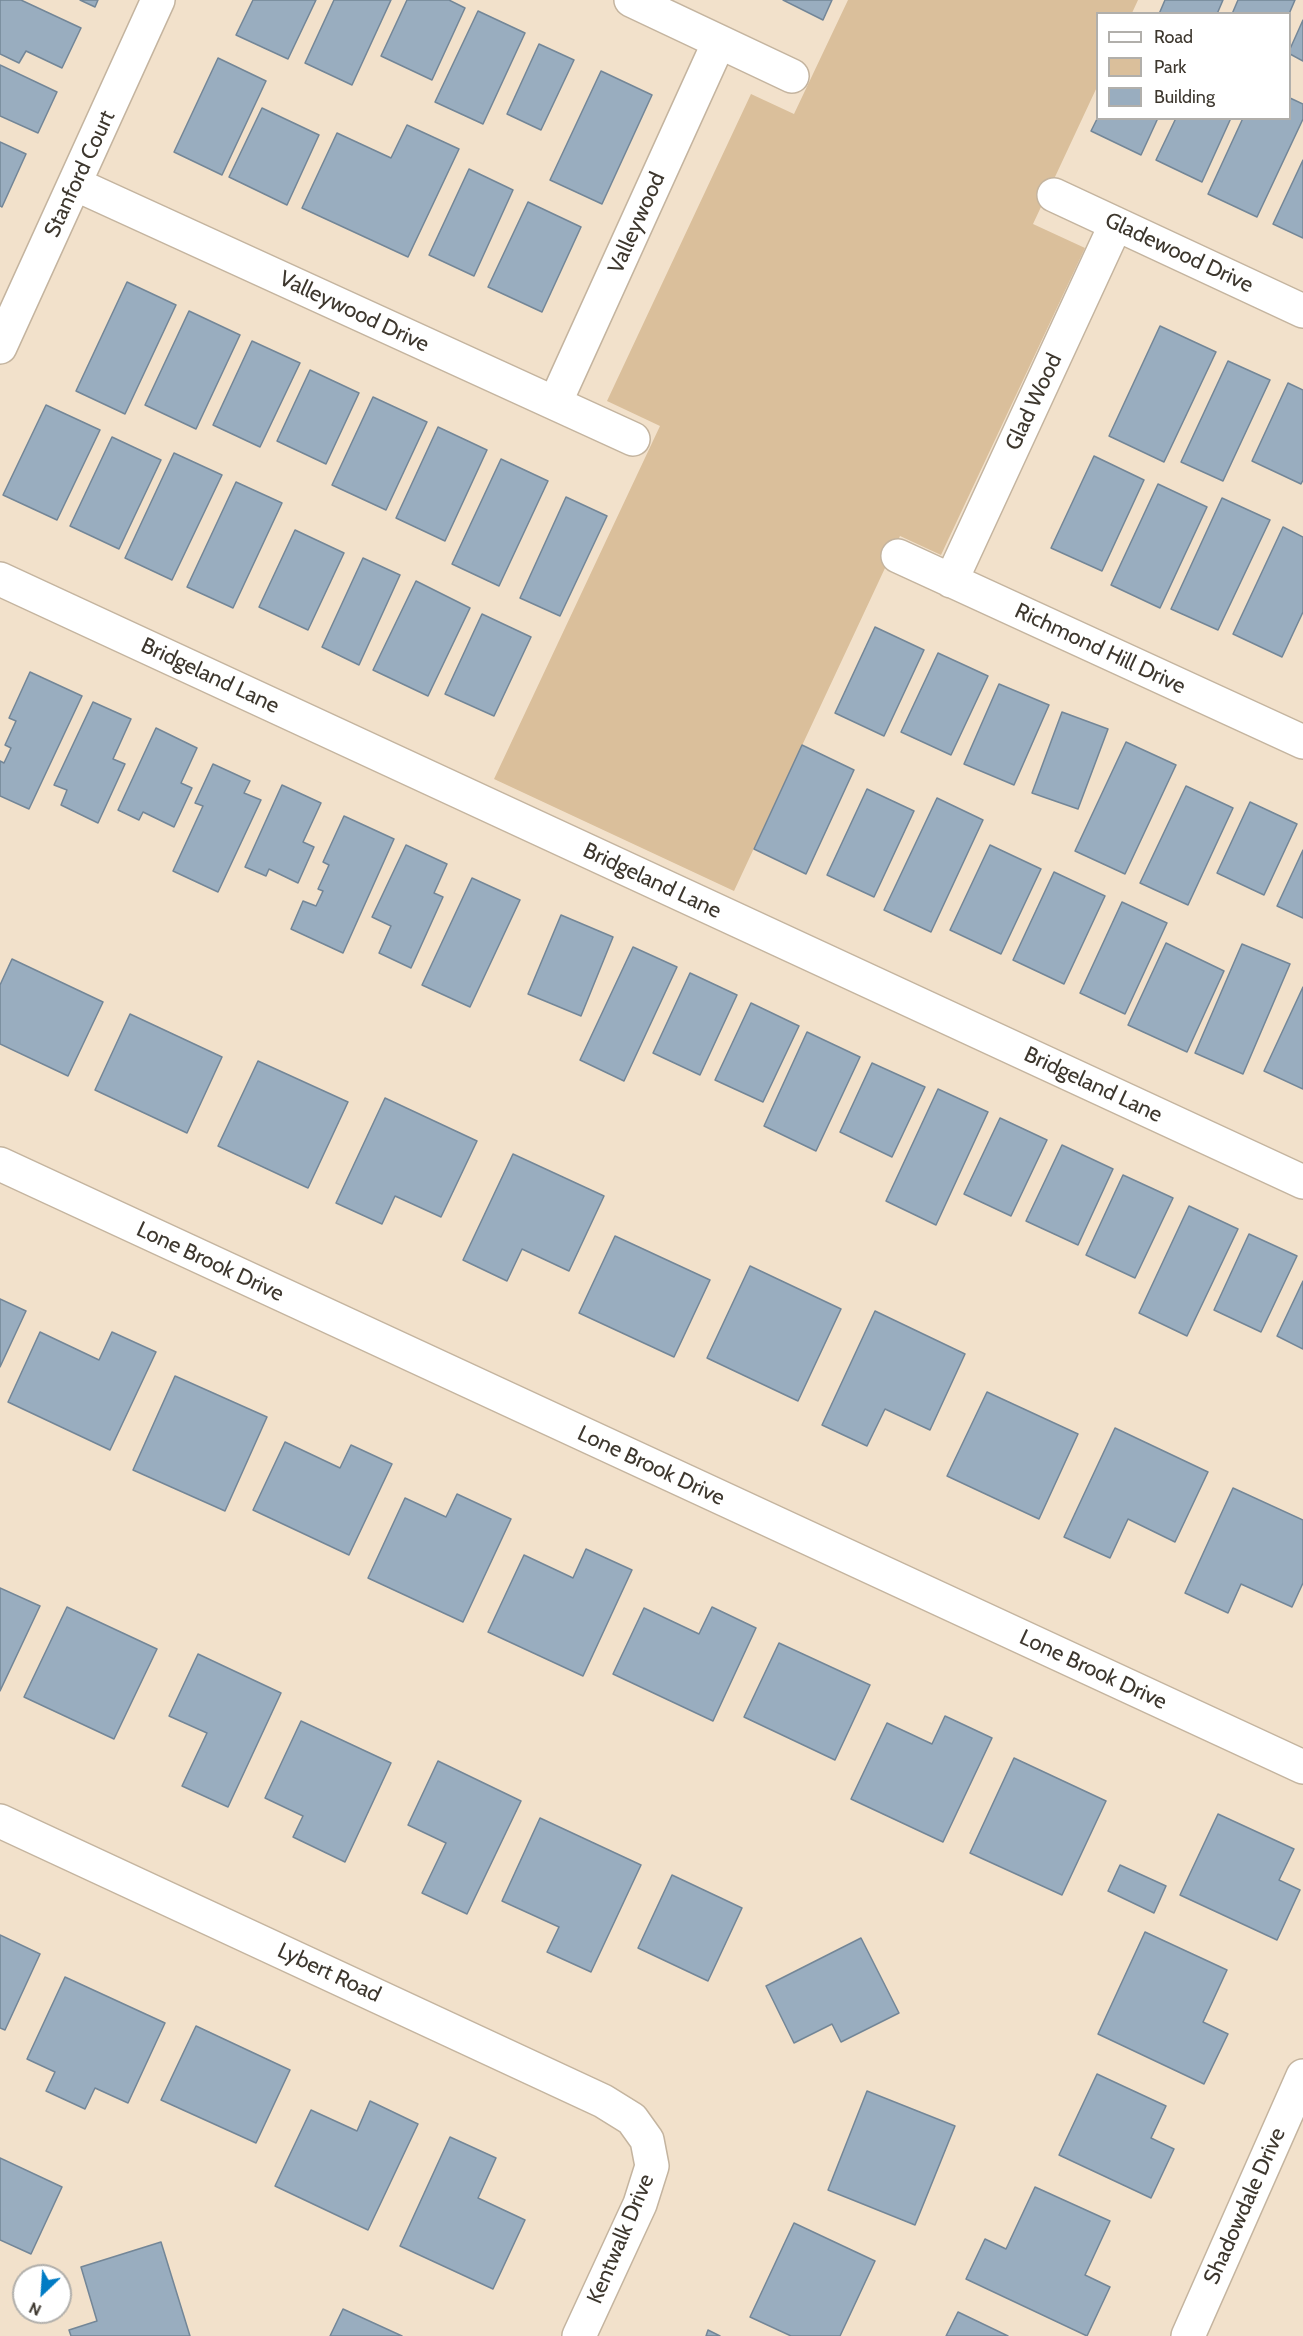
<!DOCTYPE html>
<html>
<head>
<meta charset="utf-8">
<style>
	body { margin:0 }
	#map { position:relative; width:1303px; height:2336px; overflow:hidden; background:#f2e1cb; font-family:Cabin,sans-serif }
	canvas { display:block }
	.legend { position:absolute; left:1096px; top:12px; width:195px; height:108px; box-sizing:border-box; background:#fff; border:2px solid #b1afab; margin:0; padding:8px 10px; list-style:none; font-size:18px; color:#3d372e }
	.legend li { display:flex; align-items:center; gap:12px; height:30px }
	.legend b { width:30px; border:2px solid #b1afab }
	.north { position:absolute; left:12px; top:2264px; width:60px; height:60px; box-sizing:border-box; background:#fff; border:2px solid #b1afab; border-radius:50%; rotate:205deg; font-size:16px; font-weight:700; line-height:24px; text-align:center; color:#3d372e }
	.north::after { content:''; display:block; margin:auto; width:21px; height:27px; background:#007bc4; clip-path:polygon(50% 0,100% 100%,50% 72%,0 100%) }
</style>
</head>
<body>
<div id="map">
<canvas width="1303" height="2336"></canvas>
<ul class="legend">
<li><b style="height:8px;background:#fff"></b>Road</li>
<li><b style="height:16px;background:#dabf9b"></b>Park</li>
<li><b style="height:16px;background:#99adbf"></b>Building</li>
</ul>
<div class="north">N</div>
</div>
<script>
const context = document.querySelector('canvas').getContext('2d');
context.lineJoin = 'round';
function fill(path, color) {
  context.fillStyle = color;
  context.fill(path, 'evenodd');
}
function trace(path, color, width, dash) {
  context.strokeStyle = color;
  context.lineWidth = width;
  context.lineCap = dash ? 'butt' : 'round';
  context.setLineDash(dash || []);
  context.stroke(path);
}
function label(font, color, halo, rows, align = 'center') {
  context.font = font + ' Cabin,sans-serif';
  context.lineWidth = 6;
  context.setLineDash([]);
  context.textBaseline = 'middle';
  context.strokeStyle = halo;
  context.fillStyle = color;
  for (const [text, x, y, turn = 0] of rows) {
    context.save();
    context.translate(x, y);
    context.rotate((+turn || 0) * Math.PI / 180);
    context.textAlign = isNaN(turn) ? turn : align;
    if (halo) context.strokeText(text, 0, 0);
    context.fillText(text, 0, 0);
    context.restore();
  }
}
const green = new Path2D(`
	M 848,0 L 1138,0 L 1132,13 L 1098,14 L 1097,87 L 1033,224 L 1085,248 L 941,555 L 900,536 L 734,891 L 494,779 L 660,426 L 607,401 L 751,94 L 794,114 Z`);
const building = new Path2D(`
	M 0,0 L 21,0 L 81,28 L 62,68 L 26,51 L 19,63 L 0,54 Z
	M 80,0 L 98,0 L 95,7 Z
	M 253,0 L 316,0 L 288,59 L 236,35 Z
	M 334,0 L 391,0 L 352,85 L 305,63 Z
	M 407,0 L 449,0 L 465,8 L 432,80 L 381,56 Z
	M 783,0 L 832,0 L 823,20 Z
	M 1165,0 L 1223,0 L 1217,14 L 1159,14 Z
	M 1238,0 L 1295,0 L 1289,14 L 1232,14 Z
	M 478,11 L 525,33 L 483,124 L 435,102 Z
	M 1303,20 L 1303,61 L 1290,54 L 1290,49 Z
	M 539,44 L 574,60 L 541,130 L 507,114 Z
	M 218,58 L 266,81 L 222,175 L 174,152 Z
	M 0,65 L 57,92 L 38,133 L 0,116 Z
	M 601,71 L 652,95 L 602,204 L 550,180 Z
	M 1290,98 L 1303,104 L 1303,119 L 1257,217 L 1208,194 L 1243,118 L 1290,118 Z
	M 262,108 L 319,135 L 287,205 L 229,177 Z
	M 1098,117 L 1098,118 L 1158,118 L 1141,155 L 1091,131 Z
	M 1176,118 L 1231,118 L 1202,182 L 1156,160 Z
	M 407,125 L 459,149 L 408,257 L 302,208 L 337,133 L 391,158 Z
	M 0,142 L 26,154 L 2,207 L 0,206 Z
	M 1303,160 L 1303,238 L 1273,224 Z
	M 469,169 L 513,190 L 474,276 L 429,255 Z
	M 528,202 L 581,227 L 542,312 L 488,287 Z
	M 127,282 L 176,305 L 125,414 L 76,391 Z
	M 189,311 L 240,335 L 196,429 L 145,405 Z
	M 1160,326 L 1216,352 L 1164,462 L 1109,436 Z
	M 252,341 L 300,363 L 260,447 L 213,425 Z
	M 1228,361 L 1270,380 L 1223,481 L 1181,462 Z
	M 310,370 L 359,393 L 326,464 L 277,441 Z
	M 1288,383 L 1303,390 L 1303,480 L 1301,484 L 1252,461 Z
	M 373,397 L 427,422 L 386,510 L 332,485 Z
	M 46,405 L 100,430 L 57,520 L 3,495 Z
	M 438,427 L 487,450 L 445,541 L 396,518 Z
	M 112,437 L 161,460 L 119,549 L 70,526 Z
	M 174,453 L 222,475 L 172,580 L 125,558 Z
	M 1094,456 L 1144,480 L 1102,571 L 1051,548 Z
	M 501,459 L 548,481 L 499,586 L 452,564 Z
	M 236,482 L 282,503 L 233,608 L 187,587 Z
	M 1158,484 L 1207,507 L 1160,608 L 1111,585 Z
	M 566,497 L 607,516 L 560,616 L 520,598 Z
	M 1222,498 L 1270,520 L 1218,630 L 1171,609 Z
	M 1283,527 L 1303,537 L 1303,612 L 1282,657 L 1233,634 Z
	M 295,530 L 344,553 L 308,630 L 259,607 Z
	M 363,558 L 400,575 L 359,665 L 322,647 Z
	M 416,581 L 470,608 L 428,696 L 373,670 Z
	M 482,614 L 531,637 L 494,716 L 445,694 Z
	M 875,627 L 924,650 L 884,736 L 835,713 Z
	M 938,653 L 988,676 L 951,755 L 901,732 Z
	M 30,672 L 82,696 L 29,809 L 0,796 L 0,761 L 4,763 L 11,748 L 5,745 L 16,721 L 9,718 Z
	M 999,684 L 1049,705 L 1014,785 L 964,764 Z
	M 93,702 L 131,719 L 113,759 L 125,764 L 98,823 L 61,805 L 67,790 L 54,785 Z
	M 1062,712 L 1108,729 L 1078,809 L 1032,793 Z
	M 156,728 L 197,748 L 181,783 L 192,788 L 174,827 L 143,812 L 139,820 L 118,810 Z
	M 1126,742 L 1176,765 L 1125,874 L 1075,851 Z
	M 802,745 L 854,770 L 806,874 L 754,849 Z
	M 213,764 L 250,781 L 244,793 L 261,800 L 218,892 L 173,871 L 203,806 L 195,803 Z
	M 282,785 L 321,803 L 303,842 L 314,847 L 298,883 L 269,869 L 266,876 L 245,867 Z
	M 1186,786 L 1233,808 L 1188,905 L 1140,883 Z
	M 867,789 L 914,811 L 874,897 L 827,875 Z
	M 937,798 L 983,820 L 931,932 L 884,910 Z
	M 1250,802 L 1297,824 L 1264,895 L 1217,873 Z
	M 344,816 L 394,839 L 343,953 L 291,929 L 303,901 L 316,906 L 323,891 L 318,889 L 329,865 L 323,862 Z
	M 406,845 L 447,864 L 434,893 L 443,897 L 411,968 L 379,953 L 391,926 L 372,917 Z
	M 990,845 L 1041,869 L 1001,954 L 950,930 Z
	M 1303,850 L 1303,918 L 1277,906 Z
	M 1054,872 L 1105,896 L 1064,984 L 1013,960 Z
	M 472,878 L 520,900 L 470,1007 L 422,985 Z
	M 1122,902 L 1167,923 L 1125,1014 L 1080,993 Z
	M 561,915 L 613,937 L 581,1016 L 528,994 Z
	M 1166,943 L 1224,971 L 1187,1052 L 1128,1025 Z
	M 1242,944 L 1290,964 L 1243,1074 L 1195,1053 Z
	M 633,947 L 677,967 L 624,1081 L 580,1060 Z
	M 12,959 L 103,1002 L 68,1076 L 0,1044 L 0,985 Z
	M 690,973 L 737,995 L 700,1075 L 653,1053 Z
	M 1303,987 L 1303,1089 L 1264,1071 Z
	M 751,1003 L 799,1026 L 763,1102 L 715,1080 Z
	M 130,1014 L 222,1057 L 187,1133 L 95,1090 Z
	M 807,1032 L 860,1057 L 816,1151 L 764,1126 Z
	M 258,1061 L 348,1102 L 308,1188 L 218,1146 Z
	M 872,1063 L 925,1087 L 892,1157 L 840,1132 Z
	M 938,1089 L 988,1112 L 936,1225 L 886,1201 Z
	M 385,1098 L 477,1141 L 441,1217 L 395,1196 L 382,1224 L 336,1203 Z
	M 1000,1118 L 1047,1140 L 1011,1216 L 964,1194 Z
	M 1062,1145 L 1113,1169 L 1078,1245 L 1026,1221 Z
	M 513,1154 L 604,1196 L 569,1271 L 522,1249 L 507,1281 L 463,1260 Z
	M 1123,1175 L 1173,1198 L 1135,1278 L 1086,1255 Z
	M 1189,1206 L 1238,1229 L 1187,1336 L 1139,1313 Z
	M 1249,1234 L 1297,1256 L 1261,1332 L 1214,1310 Z
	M 615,1236 L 710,1280 L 674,1357 L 579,1313 Z
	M 750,1266 L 841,1309 L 798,1401 L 707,1358 Z
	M 1303,1281 L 1303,1349 L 1277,1336 Z
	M 0,1299 L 26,1311 L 0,1367 Z
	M 875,1311 L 965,1354 L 930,1430 L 885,1409 L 867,1446 L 822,1425 Z
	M 40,1332 L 99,1360 L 112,1332 L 156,1352 L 110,1450 L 8,1402 Z
	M 175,1376 L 267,1417 L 225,1511 L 133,1470 Z
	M 987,1392 L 1078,1434 L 1039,1519 L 947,1476 Z
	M 1115,1428 L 1208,1472 L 1175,1542 L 1128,1519 L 1110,1558 L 1064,1537 Z
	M 285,1442 L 340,1468 L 351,1445 L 392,1464 L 349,1555 L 253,1510 Z
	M 1233,1488 L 1303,1520 L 1303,1583 L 1292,1607 L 1241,1584 L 1228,1613 L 1185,1593 Z
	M 457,1494 L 511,1519 L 463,1622 L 368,1578 L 405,1498 L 446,1517 Z
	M 586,1549 L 632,1570 L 583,1676 L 488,1632 L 524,1555 L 573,1578 Z
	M 0,1588 L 40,1606 L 0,1691 Z
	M 67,1607 L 157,1649 L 114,1739 L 24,1697 Z
	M 712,1607 L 756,1628 L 713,1721 L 613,1674 L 644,1608 L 699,1634 Z
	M 779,1643 L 870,1685 L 835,1760 L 744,1717 Z
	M 198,1654 L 281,1693 L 228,1807 L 182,1786 L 207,1733 L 169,1716 Z
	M 945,1716 L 992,1738 L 943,1842 L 851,1799 L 887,1723 L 932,1744 Z
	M 301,1721 L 391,1763 L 345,1862 L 293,1837 L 303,1816 L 265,1798 Z
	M 1014,1758 L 1106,1801 L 1062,1895 L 970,1853 Z
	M 438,1761 L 521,1801 L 467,1914 L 422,1893 L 446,1843 L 408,1825 Z
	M 1218,1814 L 1294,1849 L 1279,1880 L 1300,1890 L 1277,1940 L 1180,1895 Z
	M 540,1818 L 641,1865 L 591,1972 L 547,1952 L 559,1927 L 502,1901 Z
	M 1120,1865 L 1166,1886 L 1154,1913 L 1108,1891 Z
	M 672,1875 L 742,1908 L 708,1981 L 638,1948 Z
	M 1145,1932 L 1227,1970 L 1203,2022 L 1228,2034 L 1204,2084 L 1098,2034 Z
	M 0,1935 L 40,1954 L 5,2030 L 0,2028 Z
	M 861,1938 L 899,2013 L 841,2042 L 832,2024 L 794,2043 L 766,1986 Z
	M 65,1977 L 165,2023 L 128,2103 L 95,2088 L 85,2109 L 46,2091 L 55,2072 L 27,2059 Z
	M 196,2026 L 290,2070 L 256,2143 L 161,2100 Z
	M 1097,2074 L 1166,2106 L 1151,2138 L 1174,2149 L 1151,2198 L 1059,2155 Z
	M 867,2091 L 955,2126 L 915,2225 L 828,2190 Z
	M 370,2101 L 418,2124 L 368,2230 L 275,2186 L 311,2110 L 357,2131 Z
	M 450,2137 L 496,2158 L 478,2198 L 525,2220 L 493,2289 L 400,2246 Z
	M 0,2158 L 62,2187 L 31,2254 L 0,2240 Z
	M 1035,2187 L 1110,2221 L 1085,2275 L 1110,2287 L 1087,2336 L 966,2279 L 985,2239 L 1006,2249 Z
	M 794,2223 L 875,2261 L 840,2336 L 791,2336 L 750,2317 Z
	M 161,2242 L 190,2336 L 71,2336 L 69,2330 L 97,2321 L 81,2267 Z
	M 343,2309 L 402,2336 L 330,2336 Z
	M 958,2312 L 1008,2336 L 946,2336 Z
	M 708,2330 L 720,2336 L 706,2336 Z`);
const minor = new Path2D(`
	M 631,0 L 792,76
	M 75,184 L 633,439
	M 1054,195 L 1303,311
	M 0,347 L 158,0
	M 555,403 L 719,42
	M 898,556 L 1303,742
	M 0,579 L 1303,1182
	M 951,581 L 1116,224
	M 0,1164 L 1303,1767
	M 0,1821 L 603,2101 L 632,2119 L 647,2140 L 652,2166 L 640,2204 L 579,2336
	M 1188,2336 L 1303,2076`);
const streetNames = [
	["Stanford Court",80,174,-65],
	["Valleywood",637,223,-66],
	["Gladewood Drive",1179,253,25],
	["Valleywood Drive",354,312,25],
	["Glad Wood",1034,402,-65],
	["Richmond Hill Drive",1100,649,25],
	["Bridgeland Lane",210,676,25],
	["Bridgeland Lane",652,881,25],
	["Bridgeland Lane",1093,1085,25],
	["Lone Brook Drive",210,1262,25],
	["Lone Brook Drive",651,1466,25],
	["Lone Brook Drive",1093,1670,25],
	["Lybert Road",329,1973,25],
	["Shadowdale Drive",1245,2206,-66],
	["Kentwalk Drive",621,2239,-67]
];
fill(green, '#dabf9b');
fill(building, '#99adbf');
trace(building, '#738697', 1.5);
trace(minor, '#c4b49f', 36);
trace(minor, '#fff', 33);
label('22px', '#3d372e', '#fff', streetNames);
</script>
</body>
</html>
